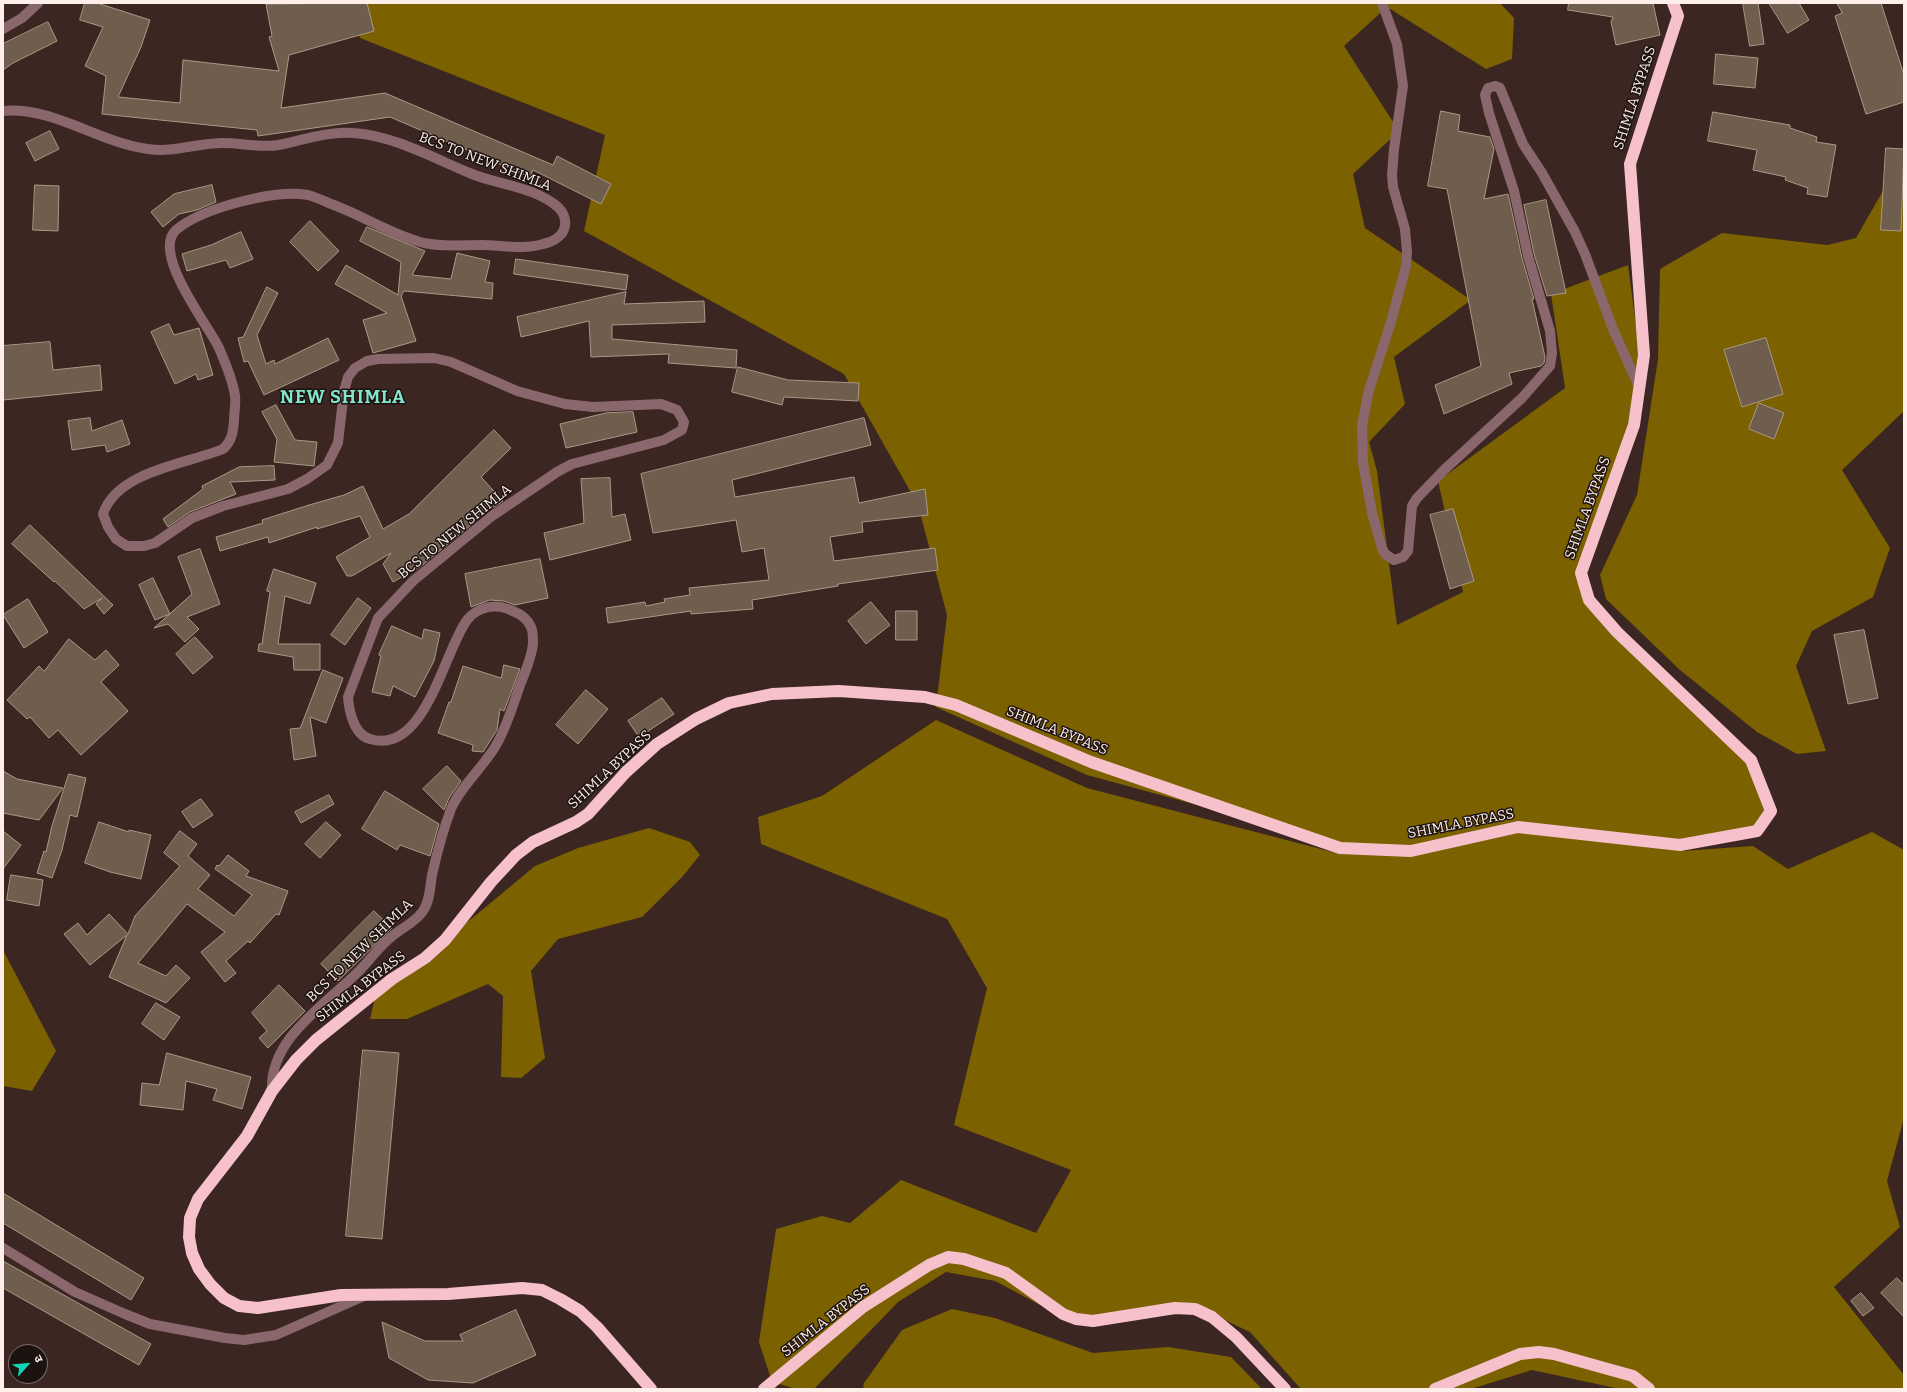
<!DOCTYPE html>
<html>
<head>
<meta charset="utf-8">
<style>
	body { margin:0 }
	#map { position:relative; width:1907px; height:1392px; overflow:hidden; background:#3b2621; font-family:Bitter,"Noto Sans Devanagari",serif }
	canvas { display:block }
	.frame { position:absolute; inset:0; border:4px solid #feefeb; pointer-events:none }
	.north { position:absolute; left:8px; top:1344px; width:40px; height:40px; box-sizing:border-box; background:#1c1210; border:1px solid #766a68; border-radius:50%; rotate:63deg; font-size:11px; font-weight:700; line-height:16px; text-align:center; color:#feefeb }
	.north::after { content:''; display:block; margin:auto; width:14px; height:18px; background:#13d5b3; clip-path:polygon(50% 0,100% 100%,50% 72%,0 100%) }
</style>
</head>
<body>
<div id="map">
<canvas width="1907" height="1392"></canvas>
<div class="frame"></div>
<div class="north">उ</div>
</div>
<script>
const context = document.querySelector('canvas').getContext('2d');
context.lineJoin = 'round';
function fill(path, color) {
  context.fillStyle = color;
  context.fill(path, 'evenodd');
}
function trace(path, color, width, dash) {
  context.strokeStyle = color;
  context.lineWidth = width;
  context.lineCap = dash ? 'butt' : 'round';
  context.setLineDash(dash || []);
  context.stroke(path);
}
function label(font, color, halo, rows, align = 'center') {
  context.font = font + ' Bitter,serif';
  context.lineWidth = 3;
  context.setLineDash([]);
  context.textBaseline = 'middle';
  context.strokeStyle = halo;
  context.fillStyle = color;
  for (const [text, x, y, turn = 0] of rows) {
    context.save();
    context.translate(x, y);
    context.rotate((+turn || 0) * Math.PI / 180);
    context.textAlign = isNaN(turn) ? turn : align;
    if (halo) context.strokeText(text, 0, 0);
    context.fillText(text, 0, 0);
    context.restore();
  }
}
const forest = new Path2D(`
	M 352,3 L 1500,3 L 1514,18 L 1512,59 L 1486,69 L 1387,7 L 1344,46 L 1399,131 L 1353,174 L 1365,228 L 1471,300 L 1394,357 L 1405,404 L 1369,442 L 1377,471 L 1397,625 L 1463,592 L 1438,481 L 1565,388 L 1551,294 L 1628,265 L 1640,355 L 1630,424 L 1577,573 L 1585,603 L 1749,763 L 1767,813 L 1755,829 L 1679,841 L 1518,823 L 1409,847 L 1340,844 L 1087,775 L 936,707 L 947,615 L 918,505 L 844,374 L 584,231 L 605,135 L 360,38 Z
	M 1884,189 L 1904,197 L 1904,411 L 1842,470 L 1890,548 L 1873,597 L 1812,631 L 1796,666 L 1826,751 L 1797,754 L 1757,732 L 1680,670 L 1606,599 L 1600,575 L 1637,495 L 1658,359 L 1660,269 L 1722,233 L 1827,245 L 1856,238 Z
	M 936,720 L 1087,788 L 1340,854 L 1520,832 L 1682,851 L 1753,846 L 1788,869 L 1872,832 L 1904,850 L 1904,1118 L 1887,1181 L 1900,1227 L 1834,1287 L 1904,1375 L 1904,1389 L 1620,1389 L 1532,1370 L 1471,1389 L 1301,1389 L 1250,1332 L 1210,1313 L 1065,1318 L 995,1281 L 946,1272 L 898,1302 L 814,1389 L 796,1389 L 772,1382 L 759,1342 L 776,1229 L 822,1216 L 850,1223 L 901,1180 L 1036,1233 L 1071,1170 L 954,1125 L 987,988 L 947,919 L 761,844 L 758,817 L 822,796 Z
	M 649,828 L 690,842 L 700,855 L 683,876 L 642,917 L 558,939 L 531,971 L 545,1058 L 521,1078 L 501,1077 L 503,996 L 488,984 L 407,1019 L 370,1019 L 376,993 L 476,915 L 535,866 L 578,848 Z
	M 3,950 L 56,1051 L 32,1091 L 3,1086 Z
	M 952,1309 L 995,1318 L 1093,1353 L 1168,1347 L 1231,1357 L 1262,1389 L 863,1389 L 864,1383 L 902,1330 Z`);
const building = new Path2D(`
	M 85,3 L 97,3 L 150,20 L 141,47 L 118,97 L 180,103 L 183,60 L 279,71 L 269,37 L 272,36 L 266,4 L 367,3 L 374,31 L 289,55 L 281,108 L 385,93 L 553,165 L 557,156 L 611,184 L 601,204 L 533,170 L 530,177 L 390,117 L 258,136 L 257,130 L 102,114 L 106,76 L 85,66 L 103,27 L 80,20 Z
	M 1569,3 L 1653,3 L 1660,35 L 1616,45 L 1611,22 L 1613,17 L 1568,10 Z
	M 1743,3 L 1758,3 L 1764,44 L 1750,46 Z
	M 1769,3 L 1799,3 L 1809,20 L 1788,33 Z
	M 1837,3 L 1881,3 L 1904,75 L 1904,102 L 1866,114 L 1835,16 L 1842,13 Z
	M 48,22 L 57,41 L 13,63 L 3,70 L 3,44 Z
	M 1716,54 L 1758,58 L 1755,88 L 1714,84 Z
	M 1441,111 L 1460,115 L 1458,131 L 1490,137 L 1494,149 L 1484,199 L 1508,194 L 1522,258 L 1534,299 L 1532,299 L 1545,357 L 1544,363 L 1541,366 L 1509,373 L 1512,384 L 1444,414 L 1435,385 L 1481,366 L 1447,189 L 1428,186 Z
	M 1713,112 L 1790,125 L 1790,128 L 1817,137 L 1816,142 L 1836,145 L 1827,197 L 1807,194 L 1808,188 L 1785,180 L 1786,177 L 1753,170 L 1757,150 L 1708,141 Z
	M 50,131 L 59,149 L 35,161 L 26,143 Z
	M 1886,148 L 1904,149 L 1901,231 L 1881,230 Z
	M 35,185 L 59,186 L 58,231 L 33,230 Z
	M 212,185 L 216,202 L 197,210 L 179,214 L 163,227 L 151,212 L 174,194 Z
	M 1546,200 L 1566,293 L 1547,296 L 1534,254 L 1524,205 Z
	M 310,221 L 339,251 L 318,271 L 290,242 Z
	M 367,227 L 425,251 L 412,275 L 451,279 L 457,253 L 490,261 L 485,282 L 493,283 L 492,299 L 404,291 L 401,296 L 416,341 L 373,353 L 363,320 L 387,313 L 335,284 L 346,265 L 398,295 L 401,262 L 360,241 Z
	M 241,232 L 253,259 L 230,268 L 226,260 L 187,271 L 182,254 L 211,245 Z
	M 516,259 L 628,275 L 626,290 L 514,274 Z
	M 267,287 L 278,293 L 257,335 L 266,364 L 274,360 L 275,364 L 328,338 L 339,360 L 264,395 L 248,361 L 244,362 L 238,338 L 243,337 Z
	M 626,292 L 624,304 L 704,301 L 705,322 L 612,325 L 612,339 L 737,350 L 736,368 L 668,363 L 669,354 L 591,357 L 589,321 L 521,337 L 517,317 Z
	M 169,324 L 174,335 L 199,328 L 213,375 L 198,380 L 196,374 L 175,384 L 151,332 Z
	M 1766,338 L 1783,394 L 1742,407 L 1724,350 Z
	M 50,342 L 53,370 L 100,365 L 102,390 L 3,400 L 3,346 Z
	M 738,367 L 788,380 L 859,383 L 858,401 L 784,397 L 782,405 L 732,392 Z
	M 1759,403 L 1784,413 L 1774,439 L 1749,429 Z
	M 276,405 L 295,440 L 317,442 L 314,466 L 274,462 L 277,439 L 262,412 Z
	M 633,412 L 637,432 L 566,448 L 560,424 L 606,413 Z
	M 90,418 L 92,431 L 122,420 L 130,444 L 107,452 L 105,445 L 72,450 L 68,421 Z
	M 864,418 L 871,445 L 732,480 L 735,497 L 854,477 L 859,503 L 925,489 L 928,515 L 862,522 L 863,532 L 830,537 L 834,561 L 935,548 L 938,570 L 838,584 L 838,586 L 752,600 L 753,609 L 691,614 L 691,611 L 608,623 L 606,608 L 645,602 L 646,606 L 665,602 L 664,599 L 690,595 L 689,588 L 769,580 L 764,548 L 742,552 L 736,520 L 653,533 L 641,474 Z
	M 494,430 L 511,448 L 481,477 L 503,501 L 488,511 L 420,567 L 393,582 L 383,564 L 391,553 L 352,576 L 347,576 L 336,557 L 370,537 L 360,516 L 317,529 L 317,527 L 269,543 L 268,537 L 220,551 L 216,537 L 263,523 L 262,520 L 309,505 L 344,495 L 363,486 L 383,529 L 409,514 Z
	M 274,466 L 275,480 L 230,482 L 236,494 L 190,512 L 168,527 L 163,519 L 203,489 L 202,486 L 239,467 Z
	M 610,478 L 612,517 L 625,514 L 631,540 L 550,560 L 544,533 L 584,523 L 581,479 Z
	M 1453,509 L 1474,581 L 1450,589 L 1430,515 Z
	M 30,525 L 113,605 L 104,614 L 96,604 L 102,598 L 84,609 L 55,581 L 54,582 L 12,544 Z
	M 200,549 L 220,604 L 187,617 L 199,629 L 185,642 L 168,624 L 154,628 L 192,594 L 178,557 Z
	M 540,559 L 548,598 L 515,605 L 504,601 L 490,600 L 471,607 L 465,574 Z
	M 274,569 L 316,583 L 310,604 L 285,596 L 278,644 L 320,644 L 320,670 L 294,670 L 293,657 L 258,651 L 259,644 L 262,644 L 270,592 L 267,591 Z
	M 153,578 L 170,614 L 155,620 L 139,585 Z
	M 358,598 L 371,608 L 345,645 L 331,635 Z
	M 28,599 L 48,632 L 24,648 L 3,615 Z
	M 871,602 L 890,625 L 866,644 L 848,621 Z
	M 896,611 L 917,611 L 917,640 L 896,640 Z
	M 392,626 L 422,639 L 424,629 L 440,633 L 434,661 L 415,697 L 393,686 L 390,696 L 372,692 L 381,656 L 379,655 Z
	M 1864,630 L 1878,698 L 1848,704 L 1834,635 Z
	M 195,637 L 213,657 L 193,674 L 176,654 Z
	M 69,639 L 95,660 L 106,650 L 119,665 L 101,682 L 128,711 L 81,755 L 58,730 L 49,738 L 30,717 L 27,719 L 7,700 L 39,666 L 44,671 Z
	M 504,665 L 520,669 L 504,711 L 500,709 L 497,730 L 483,752 L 472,751 L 473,745 L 438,733 L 449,702 L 451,702 L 463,666 L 501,678 Z
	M 323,670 L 343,678 L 326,723 L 310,717 L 316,756 L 294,760 L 290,729 L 300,728 Z
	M 586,690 L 608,709 L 578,744 L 556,725 Z
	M 662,698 L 674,714 L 639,737 L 628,721 Z
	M 447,766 L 461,781 L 449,798 L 444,810 L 423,789 Z
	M 3,771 L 17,779 L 63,788 L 39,820 L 3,813 Z
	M 69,774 L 86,778 L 77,817 L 70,815 L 62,850 L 52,878 L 37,873 L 44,851 L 46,852 L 52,826 Z
	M 385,791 L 439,824 L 430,856 L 400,845 L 397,850 L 362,829 Z
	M 329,795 L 334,804 L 301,823 L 295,812 Z
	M 201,799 L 213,815 L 193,828 L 182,812 Z
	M 99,822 L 129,832 L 129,830 L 151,835 L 141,879 L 110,872 L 85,863 Z
	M 326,822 L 341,835 L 320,858 L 305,844 Z
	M 3,831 L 21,845 L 3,869 Z
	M 180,831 L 197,844 L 188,856 L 210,875 L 198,889 L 234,916 L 252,895 L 215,869 L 217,865 L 219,866 L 228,855 L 249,871 L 246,876 L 288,891 L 279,915 L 276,914 L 250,943 L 248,941 L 226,961 L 236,973 L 225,982 L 201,952 L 225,932 L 187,904 L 138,963 L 166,976 L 176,965 L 190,978 L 166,1003 L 109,977 L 127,935 L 90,965 L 64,934 L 78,923 L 87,935 L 109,914 L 128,934 L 135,916 L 180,866 L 164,853 Z
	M 11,875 L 43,880 L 39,906 L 7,900 Z
	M 374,911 L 392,928 L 338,981 L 321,964 Z
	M 279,985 L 305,1011 L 268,1048 L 259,1038 L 267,1031 L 252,1013 Z
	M 156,1003 L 180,1017 L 164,1040 L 142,1024 Z
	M 363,1050 L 399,1053 L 382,1239 L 346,1236 Z
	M 167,1053 L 251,1077 L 242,1109 L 213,1100 L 217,1089 L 186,1081 L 183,1110 L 140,1105 L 142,1083 L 159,1085 Z
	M 3,1193 L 144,1278 L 131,1300 L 3,1223 Z
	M 3,1261 L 151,1344 L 139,1365 L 3,1288 Z
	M 1897,1278 L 1904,1285 L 1904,1317 L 1881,1293 Z
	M 1861,1293 L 1874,1308 L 1863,1316 L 1851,1301 Z
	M 516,1310 L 536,1355 L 473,1383 L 428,1380 L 389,1358 L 382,1322 L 425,1341 L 463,1341 L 460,1335 Z`);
const minor = new Path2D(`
	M 1382,3 L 1397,44 L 1403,86 L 1394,149 L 1392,175 L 1393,187 L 1405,229 L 1407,252 L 1406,266 L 1391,322 L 1369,390 L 1362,425 L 1363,463 L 1372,513 L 1382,548 L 1385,554 L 1394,560 L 1403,557 L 1408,551 L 1412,506 L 1417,498 L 1444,470 L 1522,398 L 1550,366 L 1552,353 L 1550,331 L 1528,256 L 1514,191 L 1489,113 L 1485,95 L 1488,88 L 1495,86 L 1500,88 L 1523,144 L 1542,173 L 1575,232 L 1585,254 L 1613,329 L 1639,387
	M 3,29 L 22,18 L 38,3
	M 3,111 C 52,106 100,143 148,149 C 173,153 197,143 223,143 C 241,143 260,148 279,145 C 303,140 328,131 353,133 C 393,135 435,159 472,174 C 499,185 536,187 559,208 C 563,212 566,219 565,225 C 564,236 553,242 543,244 C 523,250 501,245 481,245 C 462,245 442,247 424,243 C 392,235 362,215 331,204 C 324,201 316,197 308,195 C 275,189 202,208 176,230 C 151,253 208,325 219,348 C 225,362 233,380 235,396 C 236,404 234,413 234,421 C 233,432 232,441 223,449 C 187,464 117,471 103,514 L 108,527 L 116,539 L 127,546 L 144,546 L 155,543 L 192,518 L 223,506 L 288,489 L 307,479 L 327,465 L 338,443 L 344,391 L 348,377 L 355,368 L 367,361 L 378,359 L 434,358 L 451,362 L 517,391 L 565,404 L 593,407 L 661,404 L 677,410 L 684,422 L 682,430 L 664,440 L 572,464 L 557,472 L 492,516 L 413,581 L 378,618 L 348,697 C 349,711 354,735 370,739 C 425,756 444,651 467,620 C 476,608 494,603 508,609 C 518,613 526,616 531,627 C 533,631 533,638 533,643 C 532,658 524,674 519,688 C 512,708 506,729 495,747 C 483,767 459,789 451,809 C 443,830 437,853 432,875 C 430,887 430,901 423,911 C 415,923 401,928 390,938 C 378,948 369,961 358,972 C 325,1005 269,1039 272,1091
	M 3,1248 L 75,1292 L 125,1314 L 150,1324 L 225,1338 L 244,1340 L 276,1335 L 364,1296`);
const highway = new Path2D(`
	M 651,1389 L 597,1327 L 580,1311 L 560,1299 L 542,1290 L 522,1288 L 448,1294 L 341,1295 L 258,1308 L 239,1306 L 224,1298 L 210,1284 L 199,1269 L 192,1253 L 189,1237 L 190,1218 L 198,1199 L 247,1136 L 272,1091 L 296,1060 L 316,1040 L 392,979 L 425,958 L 445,940 L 491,882 L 516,855 L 533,842 L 576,822 L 588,814 L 626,772 L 657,744 L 696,719 L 729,703 L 772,694 L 839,691 L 925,697 L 956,705 L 1091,762 L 1340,848 L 1411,851 L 1518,827 L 1680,845 L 1757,831 L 1771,811 L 1751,760 L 1617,632 L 1589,600 L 1581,573 L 1634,425 L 1644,355 L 1630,164 L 1678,16 L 1673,3
	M 764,1389 L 863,1307 L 929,1265 L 948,1257 L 964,1259 L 1006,1273 L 1063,1314 L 1076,1319 L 1093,1321 L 1175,1308 L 1195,1309 L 1212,1317 L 1236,1337 L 1285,1389
	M 1435,1389 L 1520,1354 L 1539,1352 L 1554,1354 L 1633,1376 L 1649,1389`);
const streetNames = [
	["SHIMLA BYPASS",1635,98,-72],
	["BCS TO NEW SHIMLA",485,162,21],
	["SHIMLA BYPASS",1588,508,-70],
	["BCS TO NEW SHIMLA",455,532,-39],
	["SHIMLA BYPASS",1057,731,22],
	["SHIMLA BYPASS",610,770,-43],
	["SHIMLA BYPASS",1461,824,-11],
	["BCS TO NEW SHIMLA",360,951,-44],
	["SHIMLA BYPASS",361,987,-37],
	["SHIMLA BYPASS",826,1321,-38]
];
const districtNames = [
	["NEW SHIMLA",343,398]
];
fill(forest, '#7b6100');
fill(building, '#6f5d4e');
trace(building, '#ac9887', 1);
trace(minor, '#8a666d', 10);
trace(highway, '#f6c1cb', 12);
label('14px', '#feefeb', '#1c1210', streetNames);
context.letterSpacing = '1px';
label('bold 18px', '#83e5cc', '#1c1210', districtNames);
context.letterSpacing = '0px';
</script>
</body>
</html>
